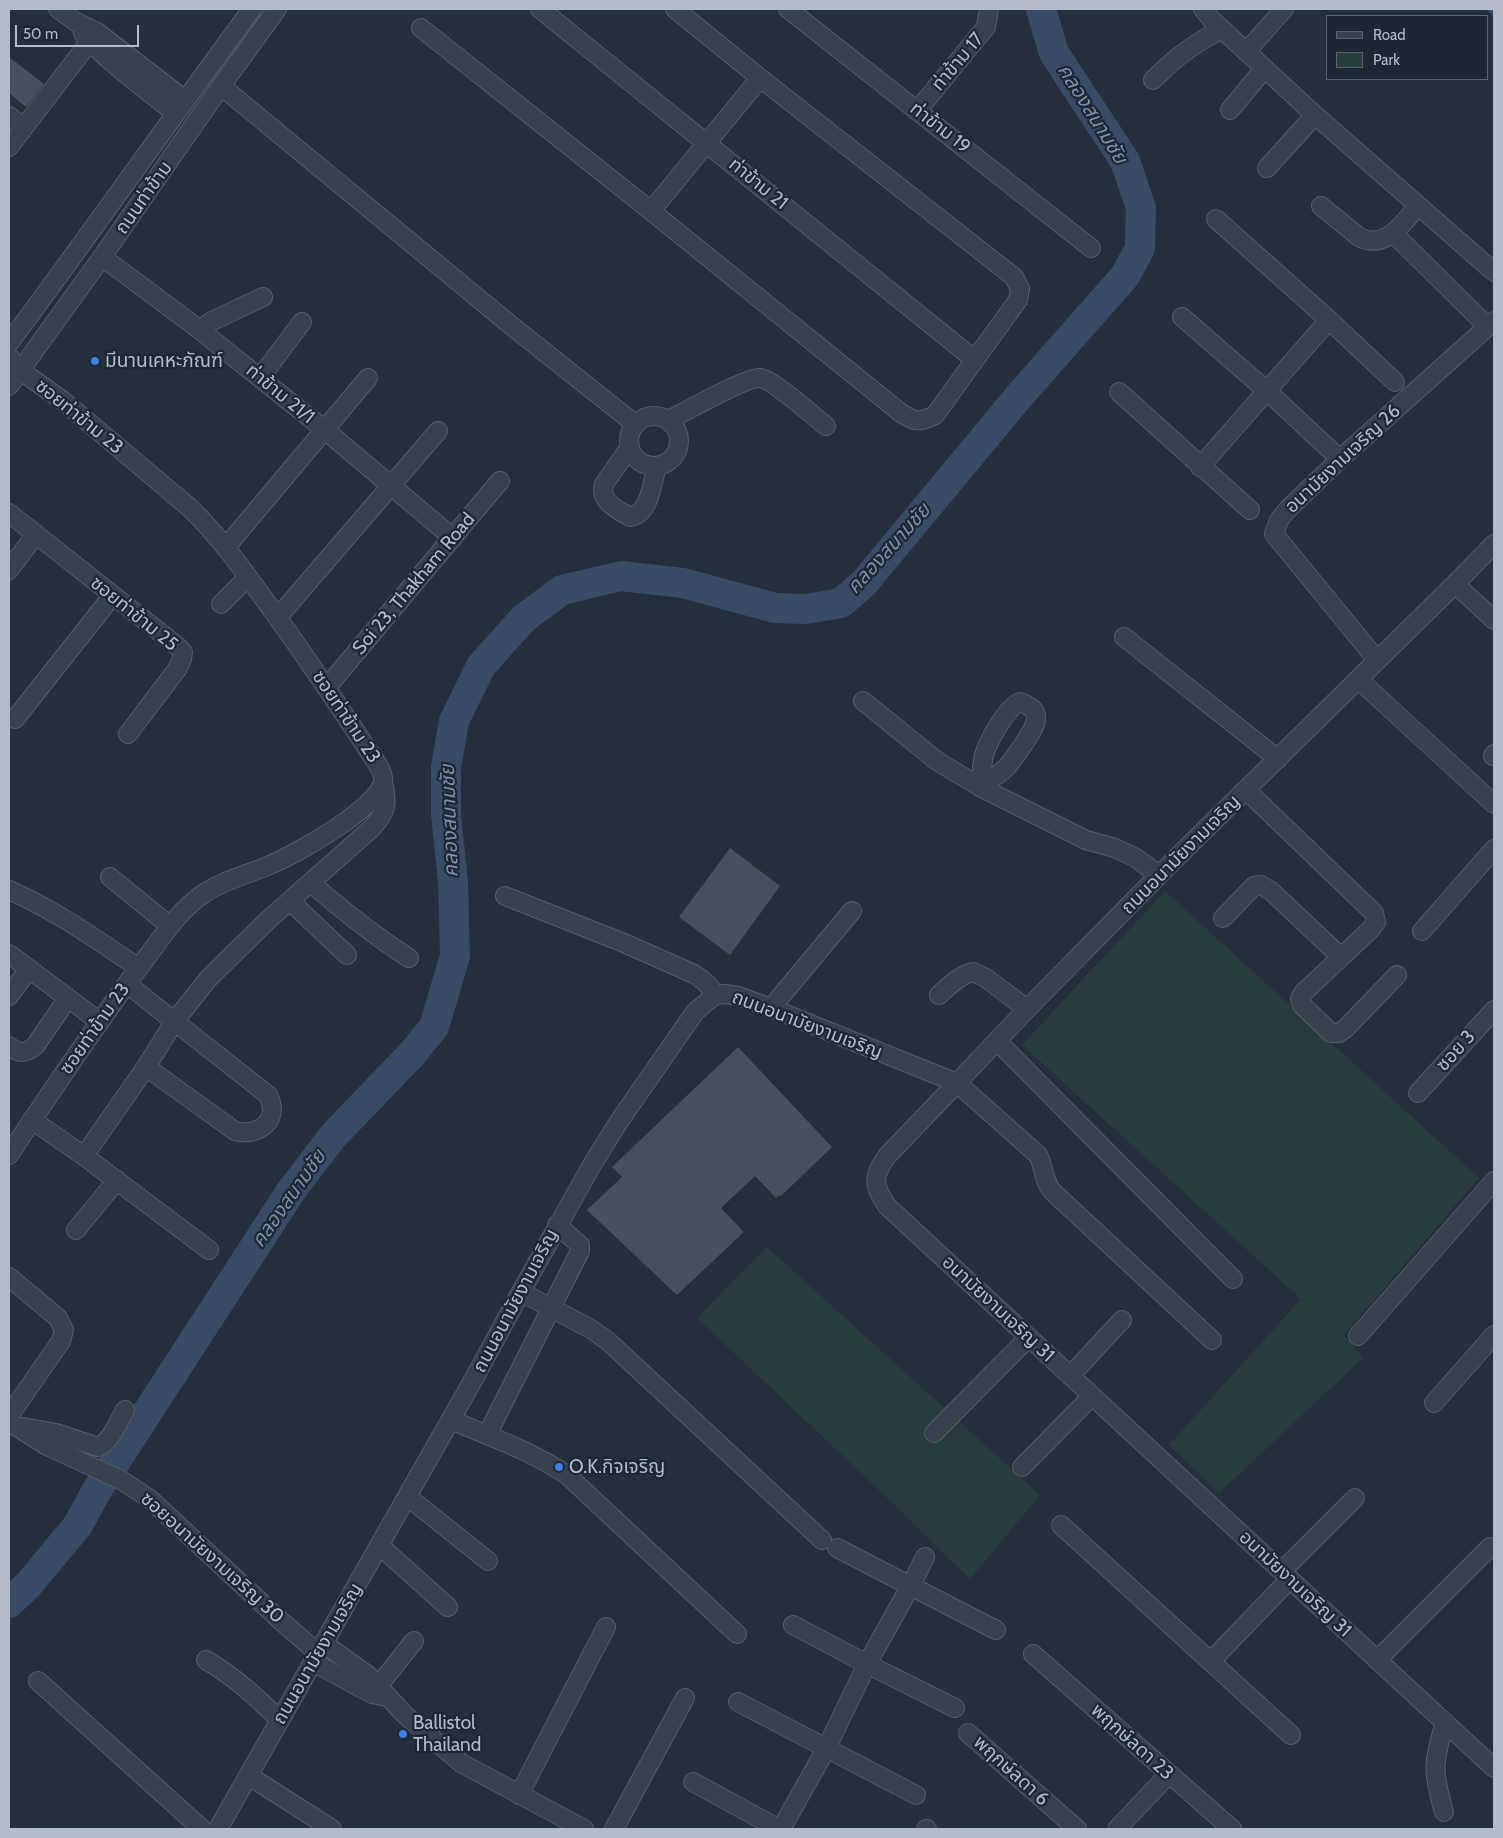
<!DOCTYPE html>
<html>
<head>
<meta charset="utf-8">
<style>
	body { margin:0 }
	#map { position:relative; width:1503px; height:1838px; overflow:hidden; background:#242f3e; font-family:Cabin,sans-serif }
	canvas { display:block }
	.frame { position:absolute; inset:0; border:10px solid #b4bcc9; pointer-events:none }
	.legend { position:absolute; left:1326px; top:15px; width:162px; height:65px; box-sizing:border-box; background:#1d2633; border:1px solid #59626f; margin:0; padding:6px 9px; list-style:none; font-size:15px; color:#b4bcc9 }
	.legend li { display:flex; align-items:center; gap:10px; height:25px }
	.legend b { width:25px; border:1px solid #59626f }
	.scale { position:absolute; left:15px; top:25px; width:124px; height:22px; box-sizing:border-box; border:2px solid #b4bcc9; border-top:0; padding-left:6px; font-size:15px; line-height:18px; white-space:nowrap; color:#b4bcc9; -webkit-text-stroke:4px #1d2633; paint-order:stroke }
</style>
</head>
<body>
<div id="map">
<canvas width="1503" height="1838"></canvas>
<div class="frame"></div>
<ul class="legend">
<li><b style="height:6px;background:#38414e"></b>Road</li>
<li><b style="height:14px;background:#263c3f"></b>Park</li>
</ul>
<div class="scale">50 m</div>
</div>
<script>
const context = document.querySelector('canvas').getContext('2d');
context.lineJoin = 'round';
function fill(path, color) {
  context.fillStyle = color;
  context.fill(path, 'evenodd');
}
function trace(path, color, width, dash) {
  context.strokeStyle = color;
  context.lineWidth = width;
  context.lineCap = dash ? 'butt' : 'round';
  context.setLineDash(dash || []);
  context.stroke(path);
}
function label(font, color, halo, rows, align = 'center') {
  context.font = font + ' Cabin,"Noto Sans Thai",sans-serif';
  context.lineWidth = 4.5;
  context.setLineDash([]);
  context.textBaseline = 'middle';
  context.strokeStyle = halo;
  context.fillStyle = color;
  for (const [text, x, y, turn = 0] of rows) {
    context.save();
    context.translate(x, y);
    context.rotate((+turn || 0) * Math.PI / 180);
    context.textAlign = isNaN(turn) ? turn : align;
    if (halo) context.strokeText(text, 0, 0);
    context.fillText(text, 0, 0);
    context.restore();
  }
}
const green = new Path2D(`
	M 1165,891 L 1479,1178 L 1344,1335 L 1363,1358 L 1219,1493 L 1169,1445 L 1301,1299 L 1022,1045 Z
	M 767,1247 L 1040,1495 L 970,1579 L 878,1489 L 697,1318 Z`);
const stream = new Path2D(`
	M 1489,9 L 1494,13`);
const river = new Path2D(`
	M 9,1603 L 28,1585 L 78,1525 L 97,1490 L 291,1191 L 333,1136 L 411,1055 L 434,1027 L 455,956 L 453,882 L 446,814 L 446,767 L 454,721 L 481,666 L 524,618 L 562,590 L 621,576 L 683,583 L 775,608 L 806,609 L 841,603 L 864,583 L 1020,395 L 1125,276 L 1140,248 L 1141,208 L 1125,161 L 1054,53 L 1041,9`);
const building = new Path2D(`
	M 9,57 L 44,84 L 26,107 L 9,93 Z
	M 730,848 L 780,886 L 730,955 L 679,917 Z
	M 738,1047 L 832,1147 L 781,1196 L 780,1195 L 776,1198 L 755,1176 L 721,1208 L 744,1232 L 677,1295 L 587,1210 L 622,1177 L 612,1167 Z`);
const minor = new Path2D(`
	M 58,9 L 76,22 L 97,32 L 185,100
	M 540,9 L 975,360
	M 788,9 L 1091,248
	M 1203,9 L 1212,20 L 1315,115 L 1494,272
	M 421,28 L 651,211 L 901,413 C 915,422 919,423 935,415 L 1018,300 L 1020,289 L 1014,277 L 760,78 L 675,9
	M 83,33 C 105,61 147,90 175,113
	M 1246,52 L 1284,9
	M 1153,80 C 1177,56 1192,45 1222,29
	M 221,86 L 513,327 L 635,424
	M 1230,110 L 1264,69
	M 917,111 L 986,27 L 989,9
	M 9,116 L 23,127
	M 9,147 L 97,32
	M 1267,168 L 1315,115
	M 1321,206 L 1359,237 C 1385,251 1403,223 1418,206
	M 651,211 L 760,78
	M 1216,219 L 1329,320 L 1395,382
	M 1393,233 L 1488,327
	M 102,257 L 200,330 L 325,430 L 453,538
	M 1182,317 L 1267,391 L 1340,459
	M 200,330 L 210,322 L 263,297
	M 9,343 C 91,233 170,120 252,9
	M 9,357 L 21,371 L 62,400 L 190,508 C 218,535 241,567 264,599 C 304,653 341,709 378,765 C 381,770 384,776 383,782 C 378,808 296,854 272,864 C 250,874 223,880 203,894 C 178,911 161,939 143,962 C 96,1025 52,1090 9,1155
	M 260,378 L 302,322
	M 9,386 L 102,257 L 221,86 L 277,9
	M 1119,392 L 1250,510
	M629 441a25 25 0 1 1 50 0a25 25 0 1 1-50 0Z
	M 669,420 C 684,412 747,377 760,378 C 774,380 813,416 826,426
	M 630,447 L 604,484 C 599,502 617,509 630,517 C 650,514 652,483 657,466
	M 1200,467 L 1329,320
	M 9,513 L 176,645 L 183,652 L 182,659 L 178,668 L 128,734
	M 226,547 L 368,378
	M 9,570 L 36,534
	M 1455,584 L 1494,620
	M 221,604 L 248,577
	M 278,617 L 438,431
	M 1124,637 L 1278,759
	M 1377,660 L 1274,534 L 1279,520 L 1288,509 L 1340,459 L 1494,321
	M 1358,679 L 1494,804
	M 327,687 L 500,481
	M 863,701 L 937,761 L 980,787 L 1086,840 L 1115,848 L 1136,858 L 1159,875
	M 1020,702 C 1046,711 1035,726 1025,742 C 1019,751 1013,760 1006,768 C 998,775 988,781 980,787 C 981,776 982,765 984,755 C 988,741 1007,707 1020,702 Z
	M 15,719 L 113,595
	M 1493,756 L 1494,754
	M 1246,790 L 1374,913 L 1376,922 L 1371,929 L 1303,993 L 1300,999 L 1302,1005 L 1331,1033 L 1339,1033 L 1346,1028 L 1397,975
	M 110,877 L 170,926
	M 311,883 C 342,910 373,935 409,958
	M 9,890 C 55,910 97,940 139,968
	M 505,896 L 624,943 L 694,974 C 703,980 710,985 715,995
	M 290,901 L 347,955
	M 1223,918 L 1254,886 L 1261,885 L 1271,891 L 1341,957
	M 1422,931 L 1494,849
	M 9,954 L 100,1022
	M 127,984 L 268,1095 C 281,1120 259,1137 235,1131 L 146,1067
	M 939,995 C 949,986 960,975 973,972 L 986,978 L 1027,1009
	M 9,996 L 29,969
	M 771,1008 L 852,911
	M 997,1041 L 1233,1279
	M 9,1046 C 19,1054 25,1054 35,1046 L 68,998
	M 1418,1093 L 1494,1010
	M 32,1120 L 84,1156 L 209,1250
	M 84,1156 L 146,1067 L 174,1022 L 208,979 L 268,920 L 372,828 C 387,811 388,804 383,782
	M 76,1230 L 117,1180
	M 9,1277 L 58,1318 L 64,1330 L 61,1341 L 9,1416
	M 521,1292 L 591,1329 L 609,1342 L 822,1540
	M 1358,1336 L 1494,1181
	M 1212,1340 L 1053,1192 C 1042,1180 1045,1168 1038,1155 L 957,1083 L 887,1156 C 872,1177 873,1185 887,1206 L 1494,1768
	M 1070,1376 L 1122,1320
	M 1434,1403 L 1494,1335
	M 451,1420 C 491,1437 531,1451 567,1475 L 737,1634
	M 9,1422 L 47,1446 L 121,1480 L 150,1499 L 281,1621 L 318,1653
	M 23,1427 L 56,1433 L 98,1447 C 111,1442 118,1422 125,1410
	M 934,1433 L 1029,1337
	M 487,1435 L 580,1251 L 580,1245 L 557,1225
	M 1022,1467 L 1092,1396
	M 408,1497 L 488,1561
	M 1061,1525 L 1291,1735
	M 380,1546 L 448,1607
	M 837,1548 L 996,1630
	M 1282,1571 L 1355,1498
	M 793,1625 L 867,1664 L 955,1708
	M 323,1643 L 369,1676 L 404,1714 L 461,1763 L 584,1829
	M 1033,1654 L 1232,1829
	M 206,1660 C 235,1677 256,1697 280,1720
	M 1377,1660 L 1490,1547
	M 1211,1661 L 1290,1579
	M 313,1662 L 372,1694 L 387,1697
	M 38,1681 L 202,1829
	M 372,1694 L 414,1641
	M 738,1702 L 916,1795
	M 968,1733 L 1077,1829
	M 249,1776 L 332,1829
	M 693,1782 L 779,1829
	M 519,1795 L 606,1627
	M 1444,1812 C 1432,1770 1433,1764 1445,1722
	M 218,1829 L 471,1384 L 521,1292 L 593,1163 L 620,1120 L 695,1012 L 715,995 L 725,994 L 738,996 L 771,1008 L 957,1083 L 1027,1009 L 1159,875 L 1455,584 L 1494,544
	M 614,1829 L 685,1698
	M 781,1829 L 826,1749 L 867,1664 L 910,1587 L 925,1557
	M 926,1829 L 927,1829
	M 1117,1829 L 1169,1774`);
const markers = [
	[95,361,5,"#3f7fe0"],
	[559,1467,5,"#3f7fe0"],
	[403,1734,5,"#3f7fe0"]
];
const streetNames = [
	["ท่าข้าม 17",958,62,-50],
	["ท่าข้าม 19",940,128,38],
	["ท่าข้าม 21",758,184,39],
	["ถนนท่าข้าม",144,198,-55],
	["ท่าข้าม 21/1",280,394,39],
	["ซอยท่าข้าม 23",79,417,39],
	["อนามัยงามเจริญ 26",1343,459,-43],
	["Soi 23, Thakham Road",414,584,-50],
	["ซอยท่าข้าม 25",134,614,39],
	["ซอยท่าข้าม 23",346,717,56],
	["ถนนอนามัยงามเจริญ",1181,855,-45],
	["ถนนอนามัยงามเจริญ",807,1025,21],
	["ซอยท่าข้าม 23",95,1029,-55],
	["ซอย 3",1456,1051,-48],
	["ถนนอนามัยงามเจริญ",516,1301,-62],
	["อนามัยงามเจริญ 31",998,1309,43],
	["ซอยอนามัยงามเจริญ 30",212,1558,42],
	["อนามัยงามเจริญ 31",1295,1584,43],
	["ถนนอนามัยงามเจริญ",318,1654,-60],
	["พฤกษ์ลดา 23",1132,1742,42],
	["พฤกษ์ลดา 6",1011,1771,42]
];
const poiNames = [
	["มีนานเคหะภัณฑ์",105,361],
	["O.K.กิจเจริญ",569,1467],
	["Ballistol",413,1723],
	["Thailand",413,1745]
];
const waterNames = [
	["คลองสนามชัย",1092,114,58],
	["คลองสนามชัย",889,549,-48],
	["คลองสนามชัย",450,821,-92],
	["คลองสนามชัย",289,1199,-55]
];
fill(green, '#263c3f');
trace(stream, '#394c67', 5);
trace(river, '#394c67', 30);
fill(building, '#455162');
trace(minor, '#565f6c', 20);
trace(minor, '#38414e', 18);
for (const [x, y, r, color] of markers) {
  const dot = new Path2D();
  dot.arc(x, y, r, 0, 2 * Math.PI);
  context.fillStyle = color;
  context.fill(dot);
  trace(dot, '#1d2633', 2);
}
label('19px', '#b4bcc9', '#1d2633', streetNames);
label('19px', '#b4bcc9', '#1d2633', poiNames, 'left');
label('italic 20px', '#7c92b1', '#1d2633', waterNames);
</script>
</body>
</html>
